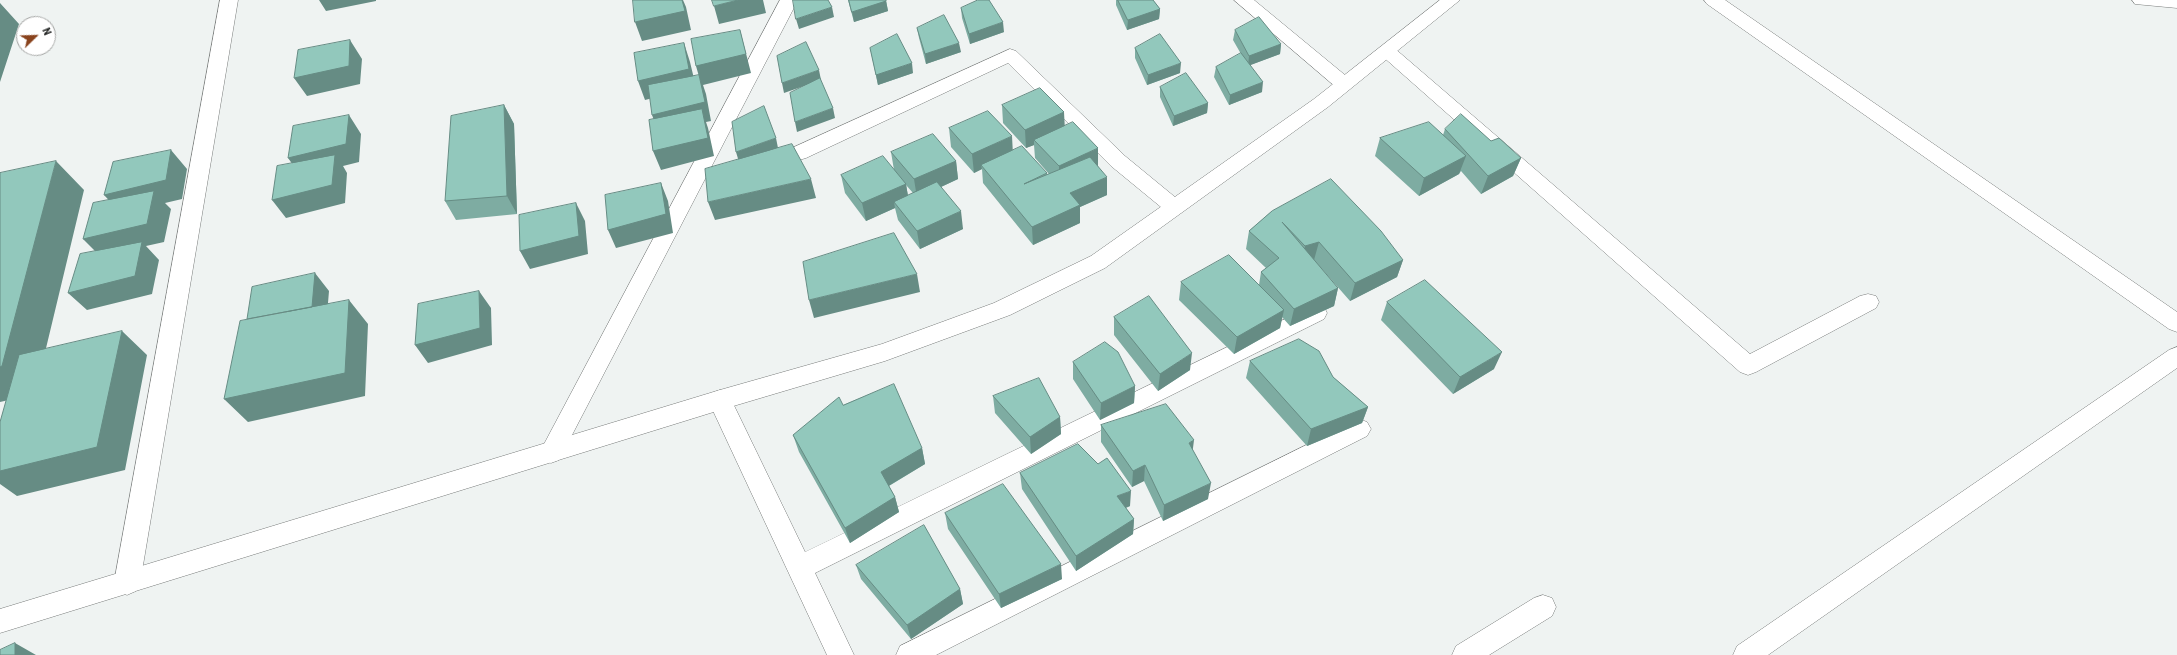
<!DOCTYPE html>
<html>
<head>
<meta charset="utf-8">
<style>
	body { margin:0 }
	#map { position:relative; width:2177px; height:655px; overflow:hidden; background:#eff3f2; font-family:"Roboto Condensed",sans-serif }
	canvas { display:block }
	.north { position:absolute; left:16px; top:16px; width:40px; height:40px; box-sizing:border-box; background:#fff; border:1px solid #a5a6a5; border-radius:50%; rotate:67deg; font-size:11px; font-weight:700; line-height:16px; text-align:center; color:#1e201f }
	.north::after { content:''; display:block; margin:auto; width:14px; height:18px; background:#89431d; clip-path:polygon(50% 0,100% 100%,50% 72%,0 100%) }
</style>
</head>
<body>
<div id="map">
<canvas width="2177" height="655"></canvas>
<div class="north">N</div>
</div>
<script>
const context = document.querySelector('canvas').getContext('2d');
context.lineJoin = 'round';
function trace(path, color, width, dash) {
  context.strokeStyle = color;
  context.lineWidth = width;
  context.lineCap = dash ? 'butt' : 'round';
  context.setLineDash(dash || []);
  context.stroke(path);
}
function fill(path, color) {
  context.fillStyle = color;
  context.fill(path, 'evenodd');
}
const minor = new Path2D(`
	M 220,0 L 238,0 L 140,583 L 136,591 L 127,595 L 118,591 L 114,583 Z
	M 780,0 L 798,0 L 559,460 L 551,463 L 543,460 L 539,453 L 543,446 Z
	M 1234,0 L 1254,0 L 1351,80 L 1353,84 L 1351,88 L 1344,90 L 1337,88 Z
	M 2132,0 L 2177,0 L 2177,8 L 2135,4 Z
	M 1387,45 L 1393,47 L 1750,354 L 1860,296 L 1868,294 L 1876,296 L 1879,302 L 1876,308 L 1756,372 L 1748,375 L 1740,372 L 1381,55 L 1378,51 L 1381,47 Z
	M 1010,49 L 1016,51 L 1125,156 L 1181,202 L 1184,207 L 1181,212 L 1174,214 L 1167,212 L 1111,166 L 1008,63 L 806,158 L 799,160 L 792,158 L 789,153 L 792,148 Z
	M 1316,304 L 1324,307 L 1327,313 L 1324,319 L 815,573 L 854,655 L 827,655 L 708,400 L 712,393 L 720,390 L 728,393 L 805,552 Z
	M 2177,347 L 2177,368 L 1768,655 L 1733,655 L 1737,646 L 2169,350 Z
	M 1359,419 L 1367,422 L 1371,429 L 1367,436 L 936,655 L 896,655 L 900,646 Z
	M 1543,595 L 1552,598 L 1556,607 L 1552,616 L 1489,655 L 1452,655 L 1456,646 L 1534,598 Z`);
const tertiary = new Path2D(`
	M 1440,0 L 1460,0 L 1328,107 L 1105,268 L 1010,315 L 885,361 L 720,410 L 0,633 L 0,609 L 720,390 L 882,344 L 994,303 L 1091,256 L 1314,99 Z
	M 1704,0 L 1725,0 L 2177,312 L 2177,332 L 2169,329 L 1707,4 Z`);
const wall = new Path2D(`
	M 848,0 L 886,0 L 888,11 L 854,22 Z
	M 1116,0 L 1153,0 L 1160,9 L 1159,19 L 1127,30 L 1116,5 Z
	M 961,8 L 1004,32 L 970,44 L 962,18 Z
	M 917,28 L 961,52 L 926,64 L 919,38 Z
	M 1235,30 L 1281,44 L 1280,54 L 1250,65 L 1262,92 L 1229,105 L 1214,77 L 1216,67 L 1241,54 L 1233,40 Z
	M 870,48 L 913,73 L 878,85 Z
	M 1135,48 L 1180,73 L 1147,85 L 1135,58 Z
	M 1160,87 L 1208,103 L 1207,113 L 1173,126 L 1160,97 Z
	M 504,105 L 514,124 L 517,214 L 456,220 L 445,201 Z
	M 1002,105 L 1064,112 L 1064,126 L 1098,166 L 1107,195 L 1080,207 L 1080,223 L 1033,245 L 983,183 L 982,169 L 974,173 L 951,147 L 949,128 L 1013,151 L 1047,173 L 1047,174 L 1049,174 L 1035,158 L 1034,145 L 1026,148 L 1003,123 Z
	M 1445,129 L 1491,141 L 1521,158 L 1513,176 L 1481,194 L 1461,171 L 1459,174 L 1419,196 L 1375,156 L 1380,138 L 1443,135 Z
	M 891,152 L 956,161 L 958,179 L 941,187 L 963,229 L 920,249 L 898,220 L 895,208 L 866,221 L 845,193 L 841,175 L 894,170 ZM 906,185 L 913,193 L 908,196 Z
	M 1272,211 L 1403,260 L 1397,277 L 1350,301 L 1314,260 L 1338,288 L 1334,306 L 1290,326 L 1282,317 L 1280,328 L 1234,354 L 1179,300 L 1181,282 L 1259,285 L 1261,272 L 1266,268 L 1246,249 L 1249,231 Z
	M 1387,302 L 1494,369 L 1453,394 L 1381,320 Z
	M 1114,317 L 1190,370 L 1158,391 L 1114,335 Z
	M 1250,361 L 1333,377 L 1368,407 L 1362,423 L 1307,446 L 1246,378 Z
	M 1073,362 L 1135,386 L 1134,403 L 1100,420 L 1073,379 Z
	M 993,396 L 1060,417 L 1061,434 L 1031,454 L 995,413 Z
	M 843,405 L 922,448 L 925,464 L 889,486 L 895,497 L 899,512 L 850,543 L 799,452 L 793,435 Z
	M 1101,425 L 1193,451 L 1208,499 L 1163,521 L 1144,481 L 1132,487 L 1101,442 Z
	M 1020,473 L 1130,506 L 1126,508 L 1134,519 L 1133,534 L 1076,571 L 1022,489 Z
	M 945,513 L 1062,579 L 1001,608 L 948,529 Z
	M 856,565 L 960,589 L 963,604 L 911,639 L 861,579 Z`);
const shadedWall = new Path2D(`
	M 319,0 L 376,0 L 376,1 L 326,11 Z
	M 682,0 L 683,0 L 686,7 L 691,30 L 642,41 L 635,22 Z
	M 738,0 L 763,0 L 766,13 L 719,24 L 714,6 Z
	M 886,1 L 888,11 L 854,22 L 852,12 Z
	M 0,3 L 19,24 L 0,82 Z
	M 832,7 L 834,17 L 799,29 L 796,19 Z
	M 1160,9 L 1159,19 L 1127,30 L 1128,20 Z
	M 1003,22 L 1004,32 L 970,44 L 969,34 Z
	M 740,30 L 751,73 L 703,85 L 706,94 L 711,121 L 706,122 L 708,128 L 714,156 L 661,170 L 653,151 L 659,133 L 652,115 L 700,80 L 696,66 Z
	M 350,40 L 362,59 L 360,84 L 307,96 L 294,78 Z
	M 684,43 L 690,62 L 696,87 L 645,100 L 638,81 Z
	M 959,43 L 961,52 L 926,64 L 925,54 Z
	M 1281,44 L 1280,54 L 1248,66 L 1249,56 Z
	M 912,63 L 913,73 L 878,85 L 876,75 Z
	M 1181,63 L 1180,73 L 1147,85 L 1148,75 Z
	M 819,70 L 821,80 L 784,93 L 782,83 Z
	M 1263,82 L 1262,92 L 1229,105 L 1230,95 Z
	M 1208,103 L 1207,113 L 1173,126 L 1174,116 Z
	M 504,105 L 514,124 L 517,214 L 507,196 Z
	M 833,108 L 835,118 L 797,132 L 795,122 Z
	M 1064,112 L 1065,131 L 1034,140 L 1034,145 L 1026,148 L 1025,130 Z
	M 349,115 L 361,134 L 359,162 L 343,166 L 347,173 L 345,203 L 286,218 L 272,200 L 301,176 L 288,158 Z
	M 1012,136 L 1013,155 L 981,165 L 982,169 L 974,173 L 972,154 Z
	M 776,138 L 778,148 L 739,162 L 736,152 Z
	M 1098,148 L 1098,166 L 1059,185 L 1059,166 Z
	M 171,150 L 187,169 L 182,199 L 165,203 L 171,209 L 164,242 L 146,246 L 159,260 L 152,294 L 87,310 L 68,293 L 101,257 L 83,239 L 121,213 L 104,195 Z
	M 1466,156 L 1459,174 L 1419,196 L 1424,178 Z
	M 1521,158 L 1513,176 L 1481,194 L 1488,176 Z
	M 56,161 L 84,190 L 35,394 L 0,402 L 0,367 Z
	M 956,161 L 958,179 L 917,198 L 914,179 Z
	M 1107,177 L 1107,195 L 1080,207 L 1080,223 L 1033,245 L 1032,227 L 1070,193 Z
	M 811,179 L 816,198 L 715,220 L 708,202 Z
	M 661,183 L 668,201 L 673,233 L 616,248 L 608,230 Z
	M 906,184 L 909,202 L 894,202 L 895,208 L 866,221 L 862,203 Z
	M 576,203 L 585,221 L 588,254 L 530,269 L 520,251 Z
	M 961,211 L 963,229 L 920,249 L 917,231 Z
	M 1319,242 L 1314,260 L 1301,264 L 1305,246 Z
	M 1403,260 L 1397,277 L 1350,301 L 1355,283 Z
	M 315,273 L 329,291 L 326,327 L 262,344 Z
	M 917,274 L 920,292 L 814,318 L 809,300 Z
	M 1338,288 L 1334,306 L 1290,326 L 1294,309 Z
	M 479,291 L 491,308 L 492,345 L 428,363 L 415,345 Z
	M 349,300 L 368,324 L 365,396 L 248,422 L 224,399 Z
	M 1284,310 L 1280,328 L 1234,354 L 1237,337 Z
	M 122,331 L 147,355 L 125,470 L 17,496 L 0,484 L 0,471 Z
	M 1502,352 L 1494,369 L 1453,394 L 1460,377 Z
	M 1192,353 L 1190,370 L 1158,391 L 1160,374 Z
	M 1135,386 L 1134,403 L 1100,420 L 1101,403 Z
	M 1368,407 L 1362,423 L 1307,446 L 1311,429 Z
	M 1060,417 L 1061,434 L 1031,454 L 1030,437 Z
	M 1194,440 L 1192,456 L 1189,443 Z
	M 922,448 L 925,464 L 885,488 L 881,472 Z
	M 1145,465 L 1144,481 L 1132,487 L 1133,471 Z
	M 1211,483 L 1208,499 L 1163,521 L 1164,505 Z
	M 1131,491 L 1130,506 L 1117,511 L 1117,496 Z
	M 895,497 L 899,512 L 850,543 L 845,528 Z
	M 1134,519 L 1133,534 L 1076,571 L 1076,556 Z
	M 1061,564 L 1062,579 L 1001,608 L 999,594 Z
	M 960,589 L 963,604 L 911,639 L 907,625 Z
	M 15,643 L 36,655 L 15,655 Z`);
const building = new Path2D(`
	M 633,0 L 682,0 L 685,11 L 635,22 Z
	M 712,0 L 738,0 L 714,6 Z
	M 793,0 L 828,0 L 832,7 L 796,19 Z
	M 849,0 L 886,0 L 886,1 L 852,12 Z
	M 978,0 L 989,0 L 1003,22 L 969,34 L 961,8 Z
	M 1118,0 L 1153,0 L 1160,9 L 1128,20 Z
	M 944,15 L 959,43 L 925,54 L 917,28 Z
	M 1259,17 L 1281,44 L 1249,56 L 1235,30 Z
	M 740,30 L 746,54 L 696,66 L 691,39 Z
	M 897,34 L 912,63 L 876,75 L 870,48 Z
	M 1160,34 L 1181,63 L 1148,75 L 1135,48 Z
	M 350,40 L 349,66 L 294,78 L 298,50 Z
	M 806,42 L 819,70 L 782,83 L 777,56 Z
	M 684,43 L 689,69 L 638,81 L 634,53 Z
	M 1241,53 L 1263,82 L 1230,95 L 1216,67 Z
	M 1186,73 L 1208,103 L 1174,116 L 1160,87 Z
	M 699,75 L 705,102 L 652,115 L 648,85 Z
	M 820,78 L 833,108 L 795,122 L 790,93 Z
	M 1040,88 L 1064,112 L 1025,130 L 1002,105 Z
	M 504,105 L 507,196 L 445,201 L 451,116 Z
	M 764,106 L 776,138 L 736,152 L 732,122 Z
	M 702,109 L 708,138 L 653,151 L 649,120 Z
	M 988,111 L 1012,136 L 972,154 L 949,128 Z
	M 1461,114 L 1491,141 L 1499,138 L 1521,158 L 1488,176 L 1445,129 Z
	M 349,115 L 346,144 L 288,158 L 293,126 Z
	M 1073,122 L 1098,148 L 1059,166 L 1034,140 Z
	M 1429,122 L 1466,156 L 1424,178 L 1380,138 Z
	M 933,134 L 956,161 L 914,179 L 891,152 Z
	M 792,144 L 811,179 L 708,202 L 705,169 Z
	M 1022,146 L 1047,173 L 1024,184 L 1090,157 L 1107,177 L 1070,193 L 1080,205 L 1032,227 L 981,165 Z
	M 171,150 L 166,180 L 104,195 L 113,162 Z
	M 335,155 L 332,185 L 272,200 L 277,166 Z
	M 883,156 L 906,184 L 862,203 L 841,175 Z
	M 56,161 L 2,366 L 0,367 L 0,173 Z
	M 1331,179 L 1381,231 L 1403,260 L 1355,283 L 1319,242 L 1305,246 L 1282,222 L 1338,288 L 1294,309 L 1261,272 L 1279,258 L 1249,231 L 1272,211 Z
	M 937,182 L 961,211 L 917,231 L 894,202 Z
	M 661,183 L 666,214 L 608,230 L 605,195 Z
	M 154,191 L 147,224 L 83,239 L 93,203 Z
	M 576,203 L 579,236 L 520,251 L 519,215 Z
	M 894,233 L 917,274 L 809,300 L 803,262 Z
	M 142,242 L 135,276 L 68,293 L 80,254 Z
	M 1229,255 L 1284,310 L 1237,337 L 1181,282 Z
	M 315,273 L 312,307 L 247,319 L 252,287 Z
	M 1425,280 L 1502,352 L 1460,377 L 1387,302 Z
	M 479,291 L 480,328 L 415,345 L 418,304 Z
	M 1149,296 L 1192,353 L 1160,374 L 1114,317 Z
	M 349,300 L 345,373 L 224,399 L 240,321 Z
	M 122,331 L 97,447 L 0,471 L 0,422 L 19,355 Z
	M 1299,339 L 1319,351 L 1333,377 L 1368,407 L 1311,429 L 1250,361 Z
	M 1105,342 L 1118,352 L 1135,386 L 1101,403 L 1073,362 Z
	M 1039,378 L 1060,417 L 1030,437 L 993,396 Z
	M 894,384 L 922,448 L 881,472 L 895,497 L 845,528 L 793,435 L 839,397 L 843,405 Z
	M 1166,404 L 1194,440 L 1189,443 L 1211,483 L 1164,505 L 1145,465 L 1133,471 L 1101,425 Z
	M 1078,444 L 1098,464 L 1107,458 L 1131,491 L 1117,496 L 1134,519 L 1076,556 L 1020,473 Z
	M 1003,484 L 1061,564 L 999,594 L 945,513 Z
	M 924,525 L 960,589 L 907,625 L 856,565 Z
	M 15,643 L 15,655 L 0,655 L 0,650 Z`);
trace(minor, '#797c7b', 1);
trace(tertiary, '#797c7b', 1);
fill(minor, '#fff');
fill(tertiary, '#fff');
fill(wall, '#7eaca2');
fill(shadedWall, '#668c84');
fill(building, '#92c8bc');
trace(building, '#668c84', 1);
</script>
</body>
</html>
